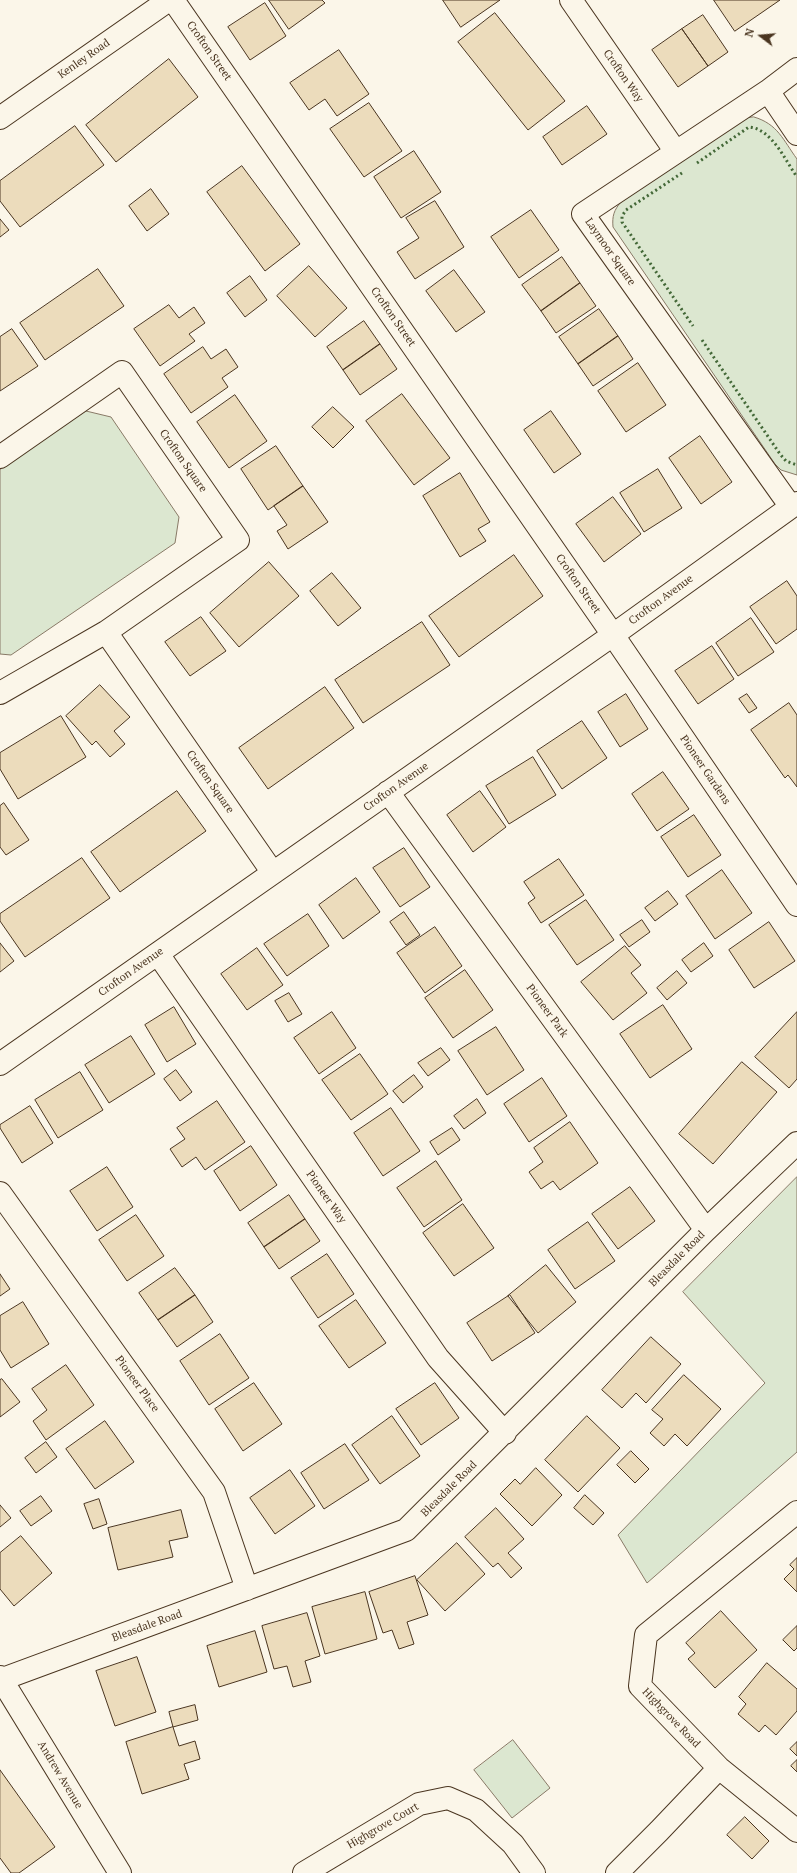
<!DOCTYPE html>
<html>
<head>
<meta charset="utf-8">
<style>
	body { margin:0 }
	#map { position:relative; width:797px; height:1873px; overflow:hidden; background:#fbf6e9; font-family:"PT Serif",serif }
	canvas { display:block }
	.north { position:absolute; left:741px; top:16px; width:40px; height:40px; -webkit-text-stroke:3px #fbf6e9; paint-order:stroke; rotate:286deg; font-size:11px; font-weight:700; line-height:16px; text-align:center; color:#4a3520 }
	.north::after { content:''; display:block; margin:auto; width:14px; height:18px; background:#4a3520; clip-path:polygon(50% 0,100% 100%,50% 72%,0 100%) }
</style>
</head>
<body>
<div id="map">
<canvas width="797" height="1873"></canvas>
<div class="north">N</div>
</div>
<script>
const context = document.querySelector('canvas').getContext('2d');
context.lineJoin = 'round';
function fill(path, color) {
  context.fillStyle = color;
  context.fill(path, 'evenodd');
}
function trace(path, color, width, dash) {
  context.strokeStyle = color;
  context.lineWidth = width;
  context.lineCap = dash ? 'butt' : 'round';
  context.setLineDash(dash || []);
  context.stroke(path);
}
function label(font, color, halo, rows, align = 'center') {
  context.font = font + ' "PT Serif",serif';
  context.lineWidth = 3;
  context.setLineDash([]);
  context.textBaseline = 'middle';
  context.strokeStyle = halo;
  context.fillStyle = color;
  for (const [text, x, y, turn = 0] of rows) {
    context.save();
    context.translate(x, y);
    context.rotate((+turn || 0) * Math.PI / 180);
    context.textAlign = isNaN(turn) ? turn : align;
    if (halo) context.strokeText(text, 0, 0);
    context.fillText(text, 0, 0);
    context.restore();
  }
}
const green = new Path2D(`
	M 754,117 C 778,124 783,140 797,159 L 797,475 L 781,470 L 775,464 L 613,227 C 612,216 614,210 621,202 L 745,118 Z
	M 86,411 L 111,417 L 179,517 L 175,543 L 11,655 L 0,654 L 0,470 Z
	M 797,1177 L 797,1452 L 647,1583 L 618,1535 L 765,1383 L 683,1292 Z
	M 513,1740 L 550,1788 L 512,1818 L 474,1770 Z`);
const building = new Path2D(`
	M 269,0 L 322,0 L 325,3 L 289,29 Z
	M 443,0 L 500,0 L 461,27 Z
	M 714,0 L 780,0 L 735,31 Z
	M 265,3 L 286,36 L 250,60 L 228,27 Z
	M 495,13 L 565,101 L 528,130 L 458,42 Z
	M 703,15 L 728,52 L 708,66 L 682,29 Z
	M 682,29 L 708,66 L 678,87 L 652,50 Z
	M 339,50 L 369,94 L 337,116 L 325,99 L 309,110 L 290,83 Z
	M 169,59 L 198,97 L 116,162 L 86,125 Z
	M 369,103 L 402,151 L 364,177 L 330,129 Z
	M 587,106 L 607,134 L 562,165 L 543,137 Z
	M 75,126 L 104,165 L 20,227 L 0,201 L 0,181 Z
	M 414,151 L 441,192 L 401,218 L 374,177 Z
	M 242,166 L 300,244 L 265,271 L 207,192 Z
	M 151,189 L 169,214 L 147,231 L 129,206 Z
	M 435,201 L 464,247 L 415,279 L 397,252 L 419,238 L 406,218 Z
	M 531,210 L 559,250 L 519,278 L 491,237 Z
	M 0,219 L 9,230 L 0,237 Z
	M 562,257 L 580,283 L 541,311 L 522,285 Z
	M 309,266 L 347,308 L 315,337 L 277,296 Z
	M 98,269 L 124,306 L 45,360 L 20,323 Z
	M 454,270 L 485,312 L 456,332 L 426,291 Z
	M 250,276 L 267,300 L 245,317 L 227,293 Z
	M 580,283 L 596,306 L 556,333 L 541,311 Z
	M 169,305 L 179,318 L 194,307 L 205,323 L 189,334 L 195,341 L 160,366 L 134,329 Z
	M 599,309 L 618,336 L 578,364 L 559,337 Z
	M 364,321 L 380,344 L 343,370 L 327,347 Z
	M 12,329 L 38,366 L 0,391 L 0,337 Z
	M 618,336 L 633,359 L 593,386 L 578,364 Z
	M 380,344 L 397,369 L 360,395 L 343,370 Z
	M 203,347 L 211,359 L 226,349 L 238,367 L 222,378 L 228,387 L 191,413 L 164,374 Z
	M 638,363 L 666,405 L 626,432 L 598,391 Z
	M 402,394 L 450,458 L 414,485 L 366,421 Z
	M 235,395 L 267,441 L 229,468 L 197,422 Z
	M 333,407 L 354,427 L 333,448 L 312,427 Z
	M 551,411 L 581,454 L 554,473 L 524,430 Z
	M 700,436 L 732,482 L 701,504 L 669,458 Z
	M 276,446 L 303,486 L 268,510 L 241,469 Z
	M 658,469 L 682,508 L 644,532 L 620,493 Z
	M 460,473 L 490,522 L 478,529 L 486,541 L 460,557 L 423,496 Z
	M 303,486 L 328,522 L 288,549 L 277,531 L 287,525 L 274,506 Z
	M 613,497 L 641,534 L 604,562 L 576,524 Z
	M 514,555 L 543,596 L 459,657 L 429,616 Z
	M 269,562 L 299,596 L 239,647 L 210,613 Z
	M 332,573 L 361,608 L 338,626 L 310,591 Z
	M 787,581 L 797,596 L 797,629 L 776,644 L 750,607 Z
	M 201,617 L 226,651 L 190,676 L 165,642 Z
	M 751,618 L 774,652 L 738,676 L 716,643 Z
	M 422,622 L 450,665 L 363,723 L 335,680 Z
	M 712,646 L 734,679 L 698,704 L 675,671 Z
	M 100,685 L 130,717 L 114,731 L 125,744 L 110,757 L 96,741 L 92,745 L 66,716 Z
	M 325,687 L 354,728 L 268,789 L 239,748 Z
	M 626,694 L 648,729 L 620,747 L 598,712 Z
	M 747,694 L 757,708 L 749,713 L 739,699 Z
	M 789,703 L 797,715 L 797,787 L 788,775 L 785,778 L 751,730 Z
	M 61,716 L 86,757 L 18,799 L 0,769 L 0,753 Z
	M 582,721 L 607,758 L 562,789 L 537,751 Z
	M 533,757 L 556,795 L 509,824 L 486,786 Z
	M 663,772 L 689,809 L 657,831 L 632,794 Z
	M 177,791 L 206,831 L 120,892 L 91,852 Z
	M 480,791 L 506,827 L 473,852 L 447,815 Z
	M 4,803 L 29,840 L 6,855 L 0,847 L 0,806 Z
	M 694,815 L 721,855 L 688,877 L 661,837 Z
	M 404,848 L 430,887 L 400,907 L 373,868 Z
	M 82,858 L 110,898 L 25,957 L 0,921 L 0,914 Z
	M 559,859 L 584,895 L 541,923 L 528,903 L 535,898 L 524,882 Z
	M 722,870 L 752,913 L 715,939 L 686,896 Z
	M 356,878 L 380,912 L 343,939 L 319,905 Z
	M 668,891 L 678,904 L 655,921 L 645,908 Z
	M 586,900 L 614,940 L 577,965 L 549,925 Z
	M 404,912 L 420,935 L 406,945 L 390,922 Z
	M 308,914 L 329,946 L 287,976 L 264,944 Z
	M 642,920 L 650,932 L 629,947 L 620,935 Z
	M 769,922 L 795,961 L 754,988 L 729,950 Z
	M 435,927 L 462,966 L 425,993 L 397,953 Z
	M 0,943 L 14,961 L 0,972 Z
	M 704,943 L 713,956 L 691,972 L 682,960 Z
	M 625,946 L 641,965 L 631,973 L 647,993 L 613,1020 L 581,982 Z
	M 257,948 L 283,985 L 247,1010 L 221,974 Z
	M 465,970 L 493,1010 L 453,1038 L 425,998 Z
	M 677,971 L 687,983 L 667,1000 L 657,988 Z
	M 289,993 L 302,1014 L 288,1022 L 275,1001 Z
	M 663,1005 L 692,1049 L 650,1078 L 620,1034 Z
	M 174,1007 L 196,1044 L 167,1062 L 145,1025 Z
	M 332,1012 L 356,1048 L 319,1074 L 294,1038 Z
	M 797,1012 L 797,1079 L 789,1088 L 755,1057 Z
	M 496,1027 L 524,1070 L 487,1095 L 458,1051 Z
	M 131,1036 L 155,1074 L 109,1103 L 85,1065 Z
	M 441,1048 L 450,1060 L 428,1076 L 418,1063 Z
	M 360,1054 L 388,1094 L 351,1120 L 322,1080 Z
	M 742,1062 L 777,1092 L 713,1164 L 679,1134 Z
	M 176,1070 L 192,1092 L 180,1101 L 164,1079 Z
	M 80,1072 L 103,1110 L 58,1138 L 35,1100 Z
	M 414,1075 L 423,1087 L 403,1103 L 393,1091 Z
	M 542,1078 L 567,1116 L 529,1142 L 504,1104 Z
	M 477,1099 L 486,1113 L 464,1129 L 454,1116 Z
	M 217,1101 L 245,1142 L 205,1170 L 196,1157 L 182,1167 L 170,1149 L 185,1139 L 177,1128 Z
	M 30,1106 L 53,1143 L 22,1163 L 0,1128 L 0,1125 Z
	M 391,1108 L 420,1151 L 383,1176 L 354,1133 Z
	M 570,1122 L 598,1163 L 560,1190 L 553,1181 L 541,1189 L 529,1172 L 543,1162 L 534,1148 Z
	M 452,1128 L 460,1140 L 438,1155 L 430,1142 Z
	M 251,1146 L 277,1185 L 240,1211 L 214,1171 Z
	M 436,1161 L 462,1200 L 424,1227 L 397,1188 Z
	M 107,1167 L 133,1207 L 97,1231 L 70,1191 Z
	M 630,1187 L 655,1221 L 618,1249 L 592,1214 Z
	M 289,1195 L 305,1219 L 264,1247 L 248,1223 Z
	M 463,1204 L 494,1248 L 454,1276 L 423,1233 Z
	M 136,1215 L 164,1256 L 127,1281 L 99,1240 Z
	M 305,1219 L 320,1241 L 279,1269 L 264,1247 Z
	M 588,1222 L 615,1261 L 575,1289 L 548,1250 Z
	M 327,1254 L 354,1294 L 318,1318 L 291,1278 Z
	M 546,1265 L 576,1302 L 538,1333 L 508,1296 Z
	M 175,1268 L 195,1295 L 158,1320 L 139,1293 Z
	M 0,1274 L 10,1289 L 0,1296 Z
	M 195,1295 L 213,1322 L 177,1347 L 158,1320 Z
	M 510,1295 L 535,1333 L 492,1361 L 467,1323 Z
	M 356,1300 L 386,1343 L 349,1368 L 319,1326 Z
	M 23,1302 L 49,1344 L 11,1368 L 0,1350 L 0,1316 Z
	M 220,1334 L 249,1378 L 209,1405 L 180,1361 Z
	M 651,1337 L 681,1364 L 646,1403 L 636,1393 L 622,1408 L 602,1390 Z
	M 66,1365 L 94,1405 L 46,1440 L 33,1421 L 47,1410 L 32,1389 Z
	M 684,1375 L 721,1409 L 687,1446 L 675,1434 L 664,1446 L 650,1433 L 663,1419 L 652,1410 Z
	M 2,1379 L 20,1402 L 0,1417 L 0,1380 Z
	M 254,1383 L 282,1424 L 243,1451 L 215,1409 Z
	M 435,1383 L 459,1418 L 421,1445 L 396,1409 Z
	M 392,1416 L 420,1456 L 380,1484 L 352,1445 Z
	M 587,1416 L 620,1448 L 578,1492 L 545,1460 Z
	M 105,1421 L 134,1462 L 95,1489 L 66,1449 Z
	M 46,1442 L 57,1457 L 36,1473 L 25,1458 Z
	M 345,1444 L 369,1480 L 324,1509 L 301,1473 Z
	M 631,1451 L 649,1469 L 635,1483 L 617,1465 Z
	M 536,1468 L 562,1495 L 532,1526 L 500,1494 L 515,1479 L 520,1484 Z
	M 290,1470 L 315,1506 L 275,1534 L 250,1498 Z
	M 585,1495 L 604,1513 L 593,1525 L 574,1508 Z
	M 41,1496 L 52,1511 L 31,1526 L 20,1511 Z
	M 99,1499 L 107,1524 L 93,1529 L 84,1504 Z
	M 0,1505 L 11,1518 L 0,1527 Z
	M 496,1508 L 524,1539 L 508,1553 L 522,1568 L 511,1578 L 498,1563 L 493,1567 L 465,1537 Z
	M 181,1510 L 188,1537 L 169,1541 L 173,1557 L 118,1570 L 108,1528 Z
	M 21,1536 L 52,1573 L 14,1606 L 0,1589 L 0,1553 Z
	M 457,1543 L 485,1574 L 445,1611 L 417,1580 Z
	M 797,1558 L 797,1592 L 784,1579 L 794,1569 L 790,1565 Z
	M 415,1576 L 428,1615 L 407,1622 L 414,1644 L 399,1649 L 392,1630 L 383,1633 L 369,1592 Z
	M 365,1592 L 377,1639 L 325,1654 L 312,1607 Z
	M 721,1611 L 757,1650 L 715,1688 L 688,1659 L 695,1653 L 686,1643 Z
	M 307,1613 L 320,1656 L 305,1661 L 311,1682 L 293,1687 L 287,1666 L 274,1669 L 262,1626 Z
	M 797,1626 L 797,1648 L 794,1651 L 783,1640 Z
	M 255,1631 L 267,1672 L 219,1687 L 207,1646 Z
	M 137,1657 L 156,1712 L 115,1726 L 96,1671 Z
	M 767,1663 L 797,1689 L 797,1711 L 776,1735 L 765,1725 L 759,1732 L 738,1714 L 746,1704 L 739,1697 Z
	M 195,1705 L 198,1720 L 173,1727 L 169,1712 Z
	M 173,1727 L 179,1746 L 195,1741 L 200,1759 L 184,1764 L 189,1779 L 142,1794 L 126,1742 Z
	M 797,1742 L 797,1756 L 790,1749 Z
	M 797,1760 L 797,1772 L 791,1766 Z
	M 0,1770 L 55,1847 L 19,1873 L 11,1873 L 0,1858 Z
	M 745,1817 L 769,1841 L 752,1859 L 727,1835 Z`);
const minor = new Path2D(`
	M 173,0 L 613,635 L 797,905
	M 571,0 L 676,152
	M 797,69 L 768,91 L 583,214 L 791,507 L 797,503
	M 768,91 L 797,134
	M 0,118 L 169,0
	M 0,457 L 122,372 L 238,540 L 106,632
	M 0,693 L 106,632 L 273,873
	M 388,792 L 706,1230
	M 158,954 L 438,1358 L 505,1433
	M 0,1064 L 613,635 L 791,507
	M 0,1193 L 214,1492 L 247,1589
	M 797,1512 L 646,1635 L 640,1686 L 719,1768 L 797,1831
	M 0,1677 L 120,1873
	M 0,1680 L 406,1530 L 706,1230 L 797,1143
	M 304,1873 L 419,1804 L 448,1798 L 476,1810 L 513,1844 L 534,1873
	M 617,1873 L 659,1831 L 719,1768`);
const hedge = new Path2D(`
	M 697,163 L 749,127 C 772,129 785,160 797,177
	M 682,173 L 626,210 L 622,216 L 622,222 L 693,326
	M 702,340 L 780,454 L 786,461 L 797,465`);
const streetNames = [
	["Crofton Street",209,51,55],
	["Kenley Road",84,59,-35],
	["Crofton Way",623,76,55],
	["Laymoor Square",610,252,55],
	["Crofton Street",393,317,55],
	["Crofton Square",183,461,55],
	["Crofton Street",578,584,55],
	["Crofton Avenue",661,600,-36],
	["Pioneer Gardens",705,770,56],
	["Crofton Square",210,782,55],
	["Crofton Avenue",396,787,-35],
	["Crofton Avenue",131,972,-35],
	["Pioneer Park",547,1011,54],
	["Pioneer Way",326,1197,55],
	["Bleasdale Road",677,1259,-45],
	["Pioneer Place",137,1384,54],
	["Bleasdale Road",449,1489,-45],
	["Bleasdale Road",147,1626,-20],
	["Highgrove Road",671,1718,46],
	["Andrew Avenue",60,1775,59],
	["Highgrove Court",383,1826,-30]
];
fill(green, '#dce7d0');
trace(green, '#887966', 1);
fill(building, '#ecdcbc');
trace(building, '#4a3520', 1);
trace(minor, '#4a3520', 24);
trace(minor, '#fbf6e9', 22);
trace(hedge, '#436837', 3, [2, 3]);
label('11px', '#4a3520', '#fbf6e9', streetNames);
</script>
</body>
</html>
